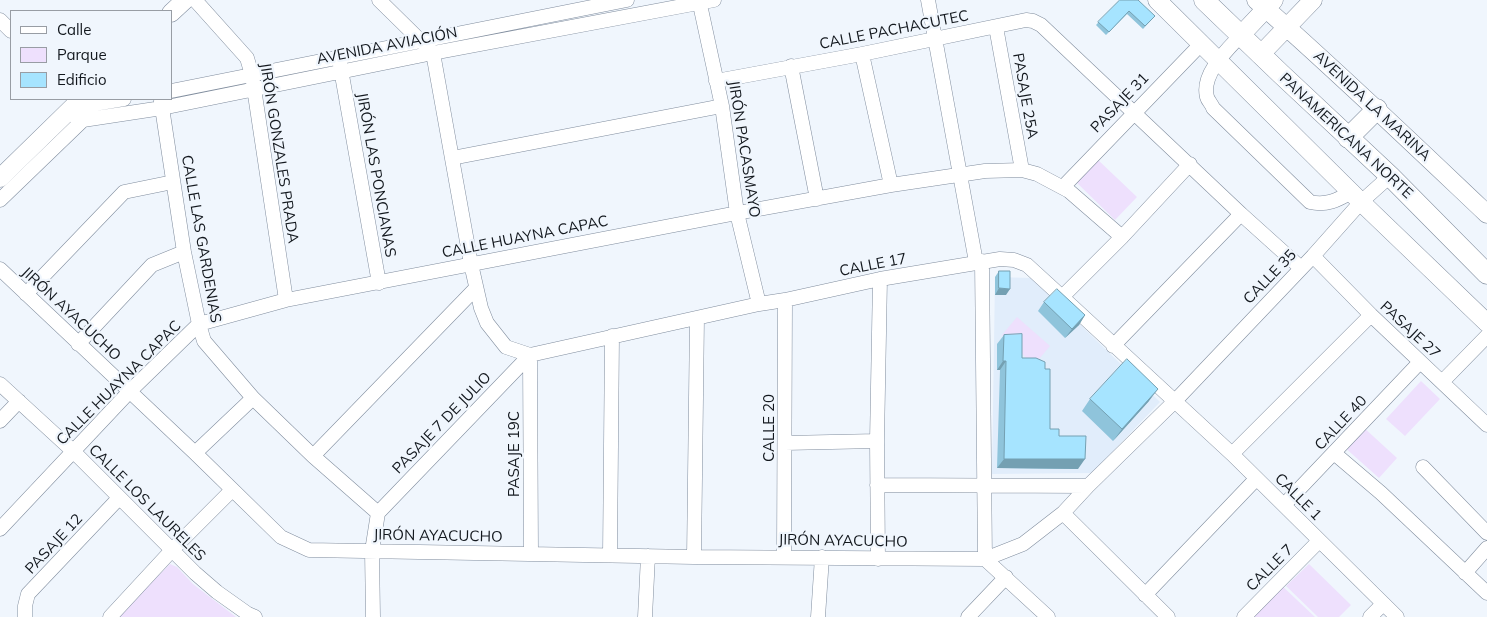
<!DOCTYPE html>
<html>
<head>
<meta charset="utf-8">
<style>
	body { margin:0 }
	#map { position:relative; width:1487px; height:617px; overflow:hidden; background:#f0f6fd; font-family:Mulish,sans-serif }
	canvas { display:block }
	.legend { position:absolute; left:10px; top:10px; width:162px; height:90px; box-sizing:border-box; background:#f0f6fd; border:1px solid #989da4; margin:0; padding:6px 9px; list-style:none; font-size:15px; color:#13181e }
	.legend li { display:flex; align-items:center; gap:10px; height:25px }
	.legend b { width:25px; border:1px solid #989da4 }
</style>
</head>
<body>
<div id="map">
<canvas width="1487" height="617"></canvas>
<ul class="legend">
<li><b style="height:6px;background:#fff"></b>Calle</li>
<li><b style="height:14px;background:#eee0fd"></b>Parque</li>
<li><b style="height:14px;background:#a6e4ff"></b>Edificio</li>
</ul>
</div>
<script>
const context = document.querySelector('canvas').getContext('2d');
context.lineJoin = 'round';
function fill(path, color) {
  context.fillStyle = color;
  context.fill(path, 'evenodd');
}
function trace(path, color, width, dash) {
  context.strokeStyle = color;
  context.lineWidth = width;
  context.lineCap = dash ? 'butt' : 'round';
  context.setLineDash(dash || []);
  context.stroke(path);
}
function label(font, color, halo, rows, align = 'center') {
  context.font = font + ' Mulish,sans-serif';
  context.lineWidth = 4.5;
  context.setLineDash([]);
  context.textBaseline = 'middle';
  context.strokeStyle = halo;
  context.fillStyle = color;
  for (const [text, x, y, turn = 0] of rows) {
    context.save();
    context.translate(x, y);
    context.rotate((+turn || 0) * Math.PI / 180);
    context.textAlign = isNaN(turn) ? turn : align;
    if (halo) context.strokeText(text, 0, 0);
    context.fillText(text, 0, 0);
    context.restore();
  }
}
const built = new Path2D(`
	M 995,277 L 1032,278 L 1160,402 L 1092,473 L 992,474 Z`);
const green = new Path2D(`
	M 1096,158 L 1137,197 L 1115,220 L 1074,180 Z
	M 1017,317 L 1050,346 L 1034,365 L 1002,335 Z
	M 1421,381 L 1440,399 L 1405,436 L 1386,419 Z
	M 1362,426 L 1397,458 L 1379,478 L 1343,446 Z
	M 170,564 L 177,567 L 193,584 L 236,617 L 117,617 Z
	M 1309,564 L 1351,605 L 1339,617 L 1318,617 L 1286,586 Z
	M 1278,582 L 1315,617 L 1245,617 Z`);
const minor = new Path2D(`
	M 195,0 L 247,58 L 252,75 L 286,300
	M 379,0 L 433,53 L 471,264 L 481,308 L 487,323 L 506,347 L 530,355
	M 699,0 L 722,106 L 737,213 L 759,304
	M 928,0 L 976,262
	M 0,20 L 11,31
	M 996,27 L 1022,170
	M 1241,35 C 1227,50 1201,74 1207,97 C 1208,101 1212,104 1213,108 L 1310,202 C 1326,206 1338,200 1351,192
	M 862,54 L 891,185
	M 340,64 L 379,283
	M 791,66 L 817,199
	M 716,81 L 862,54 L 1026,20 L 1033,21 L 1041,25 L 1241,214 L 1301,268
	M 171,91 L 627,0
	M 85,101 L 94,104 L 124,99
	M 161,101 L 184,252 L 199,324 L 204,341 L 253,398 L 313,456 L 378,513
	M 68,113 L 83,120 L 162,108 L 433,53 L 714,0
	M 452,158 L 722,106
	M 1063,187 L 1202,43
	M 0,200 L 83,120 L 94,104
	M 1313,256 L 1371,315 L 1487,425
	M 982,261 L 985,559 L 1048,617
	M 0,269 L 195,453 L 281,537 L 309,550 L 694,557 L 985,559 L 1023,544 L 1063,513 L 1088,486 L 1175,401 L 1313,256 L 1361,202 L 1390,176
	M 26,294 L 124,192 L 173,182
	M 1062,297 L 1122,237 L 1190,164
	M 78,344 L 152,265 L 184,252
	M 1113,346 L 1241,214
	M 530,355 L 759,304 L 785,300 L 880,279 L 1000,259 L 1014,260 L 1027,265 L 1062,297 L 1232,454 L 1397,617
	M 530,355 L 531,554
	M 1442,382 L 1487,336
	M 0,384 L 73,451 L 195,573 L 217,592 L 248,614 L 255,617
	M 0,421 L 19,401
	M 785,443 L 877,441
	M 195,453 L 253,398
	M 1334,453 L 1381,493 L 1487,593
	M 1232,454 L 1371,315
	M 313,456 L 476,288
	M 1423,467 L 1487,533
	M 877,485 L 1088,486
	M 1284,505 L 1420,362
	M 378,513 L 530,355
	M 1063,513 L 1168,617
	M 0,529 L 130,391 L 199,324 L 286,300 L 737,213 L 891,185 L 985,171 L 1022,170 L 1037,174 L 1069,191 L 1122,237
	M 610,555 L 612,336
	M 694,557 L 697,318
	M 784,557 L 785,300
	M 878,559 L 877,441 L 880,279
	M 1465,573 L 1487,548
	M 1145,595 L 1256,479
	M 25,617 L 25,606 L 28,594 L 119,498
	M 110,617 L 172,550 L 232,490
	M 373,617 L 372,551 L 378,513
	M 645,617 L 648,556
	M 818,617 L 822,557
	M 968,617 L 1006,577
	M 1244,617 L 1319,541
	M 1370,617 L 1383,604`);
const major = new Path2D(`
	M 1157,0 L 1361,202 L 1487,323
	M 1256,0 C 1335,69 1411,142 1487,214
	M 171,13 L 185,0
	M 1241,35 L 1274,0
	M 1260,55 L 1313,0
	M 0,178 L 81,99`);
const highway = new Path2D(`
	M 1204,0 L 1281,74 L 1390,176 L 1487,274
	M 1348,138 L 1377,109`);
const wall = new Path2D(`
	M 1120,0 L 1155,16 L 1143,29 L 1127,14 L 1106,35 L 1096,25 Z
	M 999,271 L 1006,295 L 995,295 L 995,277 Z
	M 1044,302 L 1085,315 L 1079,325 L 1065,338 L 1038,311 Z
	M 1004,335 L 1022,358 L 1045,369 L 1050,429 L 1059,436 L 1078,469 L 997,468 L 1000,370 L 997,370 L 997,344 Z
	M 1090,399 L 1149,401 L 1113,441 L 1082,411 Z`);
const shadedWall = new Path2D(`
	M 999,288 L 1010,289 L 1006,295 L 995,295 Z
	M 1085,315 L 1079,325 L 1065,338 L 1072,329 Z
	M 1003,361 L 1006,361 L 1000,370 L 997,370 Z
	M 1158,389 L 1149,401 L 1113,441 L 1122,429 Z
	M 1004,459 L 1085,459 L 1078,469 L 997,468 Z`);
const building = new Path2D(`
	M 1120,0 L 1138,0 L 1155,16 L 1145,26 L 1129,11 L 1109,32 L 1098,22 Z
	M 999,271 L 1010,271 L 1010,289 L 999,288 Z
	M 1057,289 L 1085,315 L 1072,329 L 1044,302 Z
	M 1022,334 L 1022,358 L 1036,358 L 1045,362 L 1045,369 L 1050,369 L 1050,429 L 1059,429 L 1059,436 L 1086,436 L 1085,459 L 1004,459 L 1006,361 L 1003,361 L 1004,335 Z
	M 1127,359 L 1158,389 L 1122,429 L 1090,399 Z`);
const streetNames = [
	["CALLE PACHACUTEC",894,30,-11],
	["AVENIDA AVIACIÓN",387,46,-11],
	["PASAJE 25A",1025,96,80],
	["PASAJE 31",1120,103,-46],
	["AVENIDA LA MARINA",1372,106,43],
	["PANAMERICANA NORTE",1346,136,43],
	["JIRÓN PACASMAYO",744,149,81],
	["JIRÓN GONZALES PRADA",279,153,81],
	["JIRÓN LAS PONCIANAS",376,175,80],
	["CALLE HUAYNA CAPAC",525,237,-11],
	["CALLE LAS GARDENIAS",201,239,80],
	["CALLE 17",873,265,-11],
	["CALLE 35",1270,277,-46],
	["JIRÓN AYACUCHO",71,314,43],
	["PASAJE 27",1410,330,43],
	["CALLE HUAYNA CAPAC",119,383,-45],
	["PASAJE 7 DE JULIO",442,423,-46],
	["CALLE 40",1341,423,-47],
	["CALLE 20",769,428,-90],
	["PASAJE 19C",514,454,-90],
	["CALLE 1",1298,497,45],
	["CALLE LOS LAURELES",147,503,45],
	["JIRÓN AYACUCHO",438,536,1],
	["JIRÓN AYACUCHO",843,541,1],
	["PASAJE 12",54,544,-47],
	["CALLE 7",1270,568,-45]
];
fill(built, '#e1edfb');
fill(green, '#eee0fd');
trace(minor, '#808d9e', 15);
trace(major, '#808d9e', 19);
trace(highway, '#808d9e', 21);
trace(minor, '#fff', 14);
trace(major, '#fff', 18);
trace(highway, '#fff', 20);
fill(wall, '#8fc4db');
fill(shadedWall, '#74a0b2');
fill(building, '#a6e4ff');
trace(building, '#74a0b2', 1);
label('15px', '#13181e', '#f0f6fd', streetNames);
</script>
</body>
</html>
